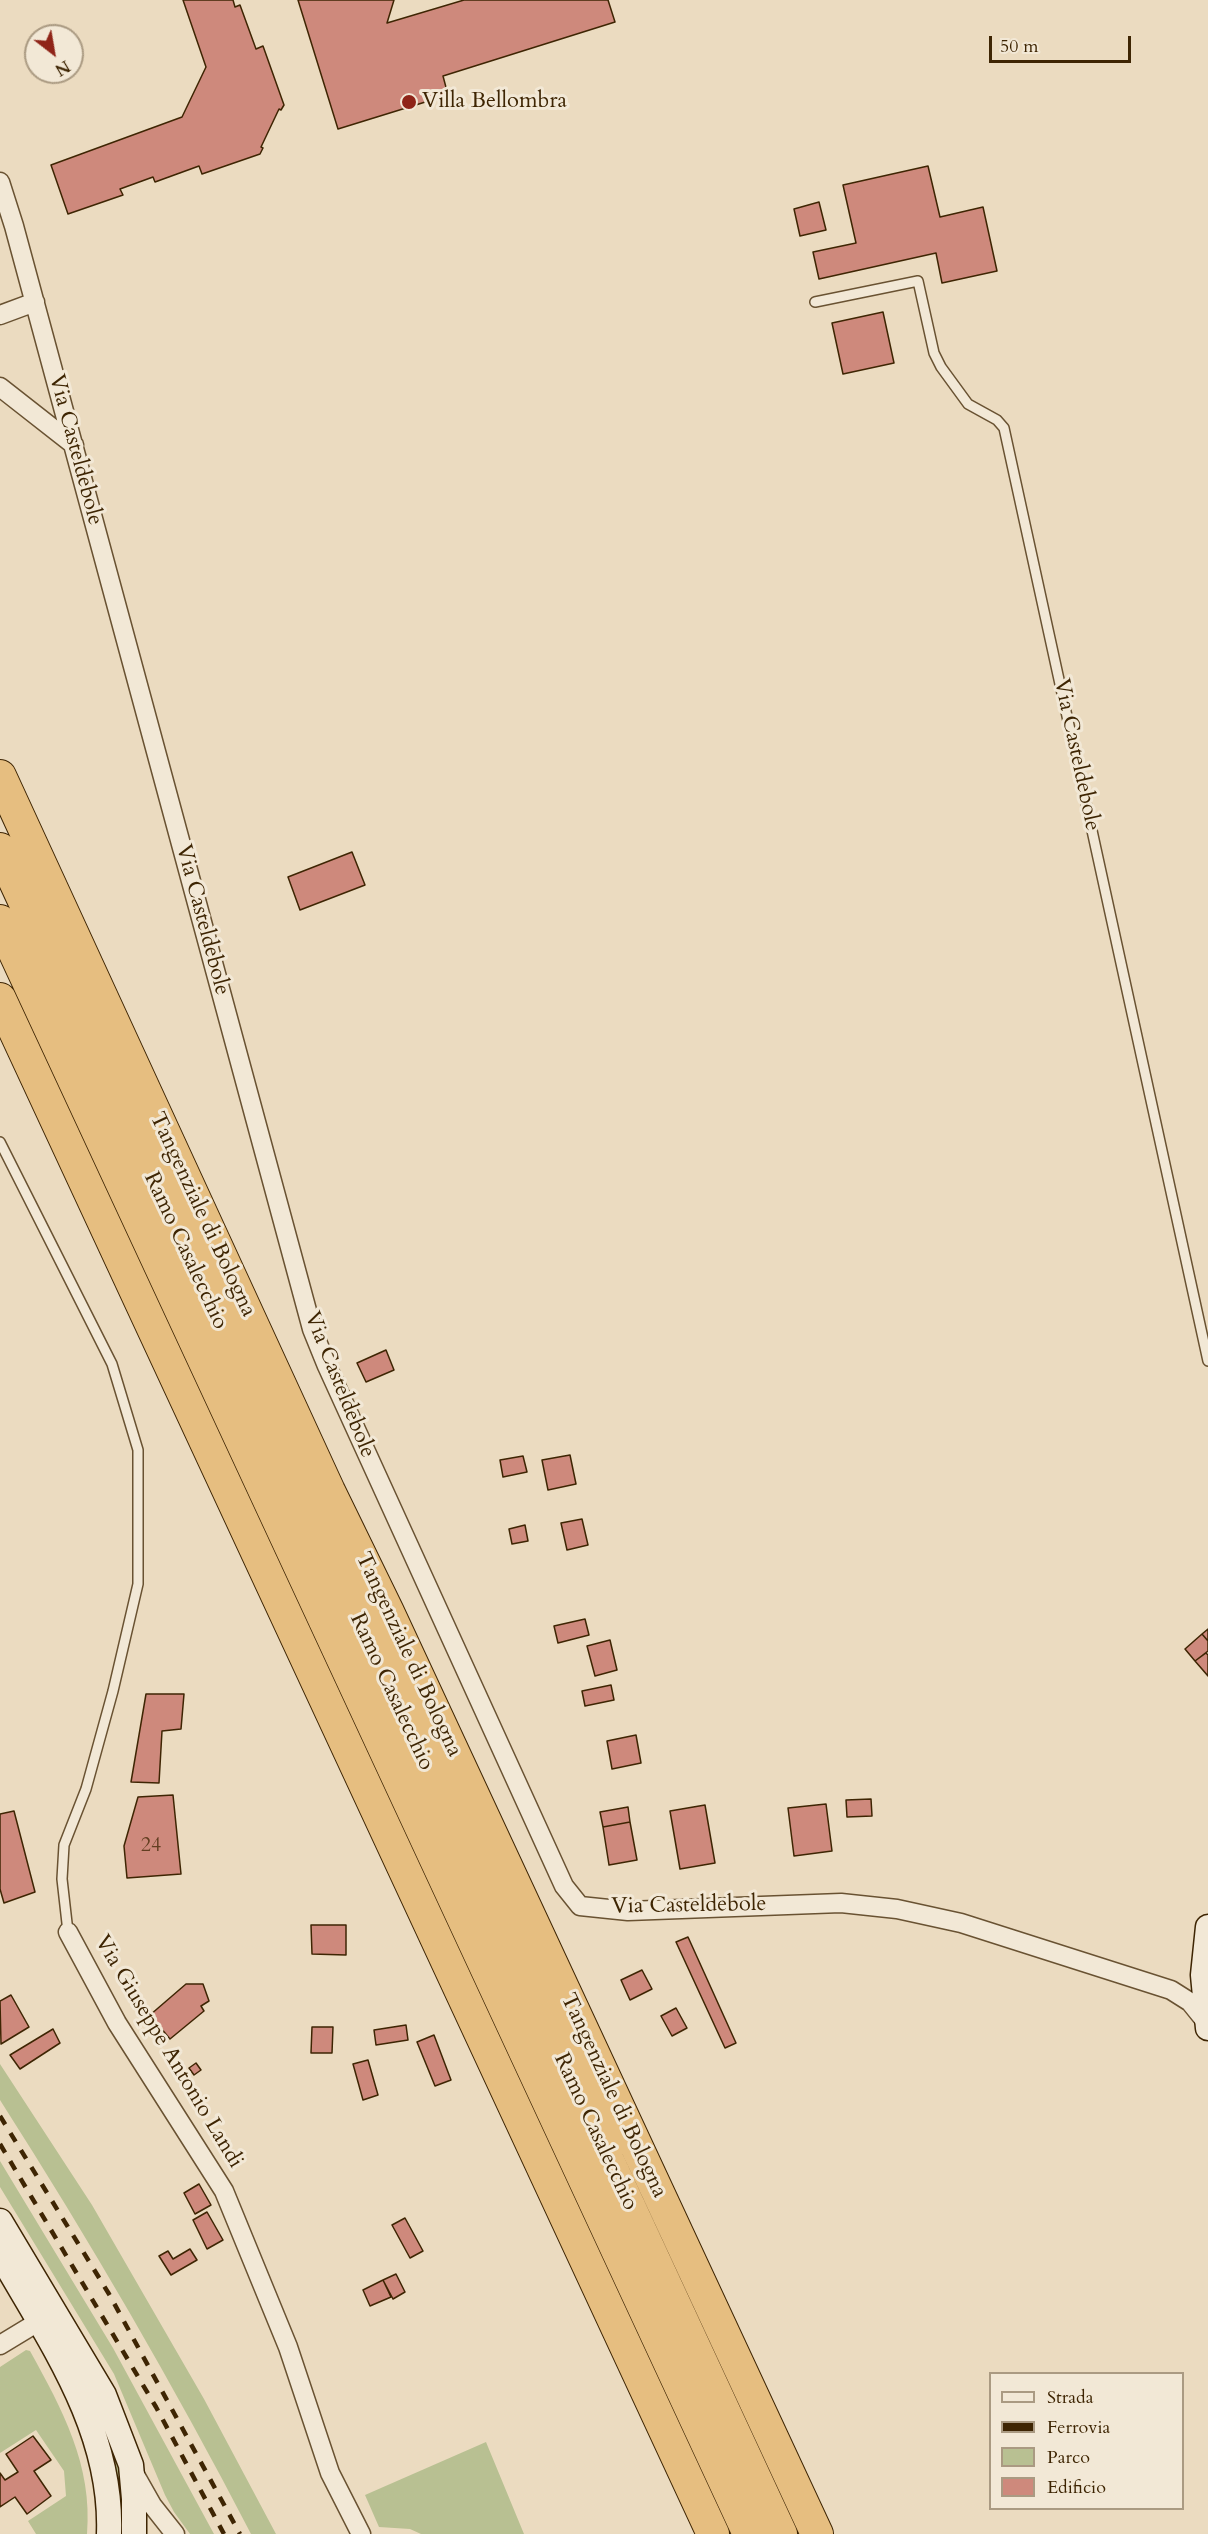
<!DOCTYPE html>
<html>
<head>
<meta charset="utf-8">
<style>
	body { margin:0 }
	#map { position:relative; width:1208px; height:2534px; overflow:hidden; background:#ebdbc0; font-family:Cardo,serif }
	canvas { display:block }
	.legend { position:absolute; left:989px; top:2372px; width:195px; height:138px; box-sizing:border-box; background:#f2e8d6; border:2px solid #aa9a82; margin:0; padding:8px 10px; list-style:none; font-size:18px; color:#3e2503 }
	.legend li { display:flex; align-items:center; gap:12px; height:30px }
	.legend b { width:30px; border:2px solid #aa9a82 }
	.north { position:absolute; left:24px; top:24px; width:60px; height:60px; box-sizing:border-box; background:#f2e8d6; border:2px solid #aa9a82; border-radius:50%; rotate:149deg; font-size:16px; font-weight:700; line-height:24px; text-align:center; color:#3e2503 }
	.north::after { content:''; display:block; margin:auto; width:21px; height:27px; background:#8f2418; clip-path:polygon(50% 0,100% 100%,50% 72%,0 100%) }
	.scale { position:absolute; left:989px; top:36px; width:142px; height:27px; box-sizing:border-box; border:3px solid #3e2503; border-top:0; padding-left:8px; font-size:18px; line-height:21px; white-space:nowrap; color:#3e2503; -webkit-text-stroke:4px #f2e8d6; paint-order:stroke }
</style>
</head>
<body>
<div id="map">
<canvas width="1208" height="2534"></canvas>
<ul class="legend">
<li><b style="height:8px;background:#f2e8d6"></b>Strada</li>
<li><b style="height:8px;background:#3e2503"></b>Ferrovia</li>
<li><b style="height:16px;background:#b8c092"></b>Parco</li>
<li><b style="height:16px;background:#ce897c"></b>Edificio</li>
</ul>
<div class="north">N</div>
<div class="scale">50 m</div>
</div>
<script>
const context = document.querySelector('canvas').getContext('2d');
context.lineJoin = 'round';
function fill(path, color) {
  context.fillStyle = color;
  context.fill(path, 'evenodd');
}
function trace(path, color, width, dash) {
  context.strokeStyle = color;
  context.lineWidth = width;
  context.lineCap = dash ? 'butt' : 'round';
  context.setLineDash(dash || []);
  context.stroke(path);
}
function label(font, color, halo, rows, align = 'center') {
  context.font = font + ' Cardo,serif';
  context.lineWidth = 6;
  context.setLineDash([]);
  context.textBaseline = 'middle';
  context.strokeStyle = halo;
  context.fillStyle = color;
  for (const [text, x, y, turn = 0] of rows) {
    context.save();
    context.translate(x, y);
    context.rotate((+turn || 0) * Math.PI / 180);
    context.textAlign = isNaN(turn) ? turn : align;
    if (halo) context.strokeText(text, 0, 0);
    context.fillText(text, 0, 0);
    context.restore();
  }
}
const green = new Path2D(`
	M 0,2064 L 92,2205 L 204,2399 L 276,2534 L 251,2534 C 174,2385 90,2241 0,2100 Z
	M 0,2161 L 113,2348 L 214,2534 L 190,2534 L 174,2512 L 165,2495 L 114,2374 L 0,2187 Z
	M 26,2350 L 30,2351 C 62,2409 93,2465 87,2534 L 36,2534 L 28,2521 L 66,2496 L 64,2471 L 36,2430 L 0,2453 L 0,2367 Z
	M 86,2381 C 100,2414 129,2476 121,2512 L 119,2512 Z
	M 486,2442 L 524,2534 L 421,2534 L 410,2529 L 379,2527 L 365,2495 Z`);
const building = new Path2D(`
	M 183,0 L 233,0 L 235,7 L 240,5 L 256,49 L 263,46 L 284,105 L 281,110 L 279,109 L 261,147 L 263,148 L 260,154 L 202,174 L 199,166 L 155,182 L 153,177 L 120,189 L 123,195 L 68,214 L 51,165 L 182,117 L 206,67 Z
	M 298,0 L 394,0 L 387,23 L 464,0 L 608,0 L 615,22 L 443,76 L 448,95 L 338,129 Z
	M 928,166 L 940,217 L 983,207 L 997,271 L 942,283 L 936,253 L 819,279 L 813,252 L 856,243 L 843,185 Z
	M 819,202 L 826,230 L 800,236 L 794,209 Z
	M 883,312 L 894,363 L 843,374 L 832,323 Z
	M 352,852 L 365,885 L 300,910 L 288,877 Z
	M 386,1350 L 394,1370 L 366,1382 L 357,1363 Z
	M 570,1455 L 576,1484 L 548,1490 L 542,1460 Z
	M 523,1456 L 527,1472 L 503,1477 L 500,1460 Z
	M 582,1519 L 588,1545 L 567,1550 L 561,1523 Z
	M 525,1525 L 528,1541 L 512,1544 L 509,1529 Z
	M 585,1619 L 589,1635 L 558,1643 L 554,1626 Z
	M 1208,1629 L 1208,1641 L 1202,1634 Z
	M 1202,1634 L 1208,1641 L 1208,1651 L 1195,1661 L 1185,1649 Z
	M 610,1640 L 617,1670 L 595,1676 L 587,1646 Z
	M 1206,1653 L 1208,1655 L 1208,1676 L 1195,1661 Z
	M 611,1685 L 614,1700 L 585,1706 L 582,1691 Z
	M 146,1694 L 184,1694 L 181,1729 L 162,1731 L 159,1783 L 131,1782 Z
	M 636,1735 L 641,1763 L 612,1769 L 607,1741 Z
	M 173,1795 L 181,1874 L 127,1878 L 124,1846 L 138,1797 Z
	M 871,1799 L 872,1816 L 847,1817 L 846,1800 Z
	M 826,1804 L 832,1851 L 794,1856 L 788,1808 Z
	M 705,1805 L 715,1863 L 680,1869 L 670,1811 Z
	M 628,1807 L 630,1822 L 603,1827 L 600,1812 Z
	M 14,1811 L 35,1892 L 4,1903 L 0,1889 L 0,1814 Z
	M 630,1822 L 637,1860 L 609,1865 L 603,1827 Z
	M 311,1925 L 346,1925 L 346,1955 L 312,1954 Z
	M 688,1937 L 736,2043 L 725,2048 L 676,1942 Z
	M 642,1970 L 652,1989 L 630,2000 L 621,1980 Z
	M 186,1984 L 203,1984 L 209,2001 L 201,2006 L 204,2011 L 170,2039 L 150,2015 Z
	M 11,1995 L 29,2027 L 1,2044 L 0,2001 Z
	M 676,2008 L 687,2028 L 672,2036 L 661,2016 Z
	M 406,2025 L 408,2040 L 376,2045 L 374,2030 Z
	M 312,2027 L 333,2027 L 332,2053 L 311,2053 Z
	M 53,2029 L 60,2043 L 20,2069 L 10,2055 Z
	M 434,2035 L 451,2080 L 435,2086 L 417,2042 Z
	M 368,2060 L 378,2095 L 363,2100 L 353,2064 Z
	M 196,2063 L 201,2070 L 194,2075 L 189,2068 Z
	M 199,2184 L 211,2205 L 195,2214 L 184,2193 Z
	M 207,2212 L 223,2240 L 207,2249 L 193,2220 Z
	M 405,2218 L 423,2251 L 410,2258 L 392,2225 Z
	M 190,2249 L 197,2260 L 171,2275 L 159,2256 L 168,2251 L 173,2259 Z
	M 396,2274 L 405,2292 L 393,2299 L 383,2280 Z
	M 383,2280 L 391,2297 L 370,2306 L 363,2290 Z
	M 33,2436 L 51,2460 L 34,2471 L 51,2496 L 27,2514 L 15,2497 L 0,2507 L 0,2473 L 5,2480 L 18,2472 L 6,2454 Z`);
const lane = new Path2D(`
	M 815,302 L 918,281 L 934,353 L 941,367 L 968,404 L 997,420 L 1004,428 L 1208,1361
	M 0,1142 L 112,1364 L 138,1450 L 138,1584 L 113,1691 L 86,1789 L 64,1845 L 62,1879 L 68,1932`);
const street = new Path2D(`
	M 0,182 L 14,226 L 312,1329 L 327,1366 L 564,1886 L 580,1906 L 628,1911 L 841,1903 L 897,1909 L 961,1923 L 1171,1990 L 1190,2002 L 1207,2023
	M 0,315 L 35,302
	M 0,387 L 74,445
	M 68,1932 L 117,2023 L 224,2191 L 288,2347 L 330,2473 L 361,2534
	M 0,2345 L 38,2322
	M 135,2475 L 152,2505 L 175,2534`);
const secondary = new Path2D(`
	M 1208,1927 L 1203,1975 L 1208,2028
	M 0,2221 L 104,2395 L 131,2465 L 134,2499 L 134,2534
	M 0,2254 C 50,2342 113,2429 109,2534`);
const highway = new Path2D(`
	M 0,776 L 329,1491 L 388,1612 L 817,2534
	M 0,849 L 781,2534
	M 0,921 L 749,2534
	M 0,999 L 713,2534`);
const rail = new Path2D(`
	M 0,2116 L 109,2294 L 240,2534
	M 0,2144 L 156,2407 L 224,2534`);
const markers = [
	[409,102,8,"#8f2418"]
];
const numberNames = [
	["24",151,1846]
];
const poiNames = [
	["Villa Bellombra",422,102]
];
const streetNames = [
	["Via Casteldebole",75,450,75],
	["Via Casteldebole",1076,755,78],
	["Via Casteldebole",202,920,75],
	["Tangenziale di Bologna",202,1215,65],
	["Ramo Casalecchio",185,1251,65],
	["Via Casteldebole",339,1385,68],
	["Tangenziale di Bologna",408,1655,65],
	["Ramo Casalecchio",391,1692,65],
	["Via Casteldebole",689,1906,-1],
	["Via Giuseppe Antonio Landi",168,2052,59],
	["Tangenziale di Bologna",613,2096,65],
	["Ramo Casalecchio",595,2132,65]
];
fill(green, '#b8c092');
fill(building, '#ce897c');
trace(building, '#3e2503', 1.5);
trace(lane, '#695232', 12);
trace(street, '#695232', 21);
trace(secondary, '#3e2503', 27);
trace(highway, '#3e2503', 34);
trace(lane, '#f2e8d6', 9);
trace(street, '#f2e8d6', 18);
trace(secondary, '#f2e8d6', 24);
trace(highway, '#e6be80', 32);
trace(rail, '#3e2503', 4.5, [10, 10]);
for (const [x, y, r, color] of markers) {
  const dot = new Path2D();
  dot.arc(x, y, r, 0, 2 * Math.PI);
  context.fillStyle = color;
  context.fill(dot);
  trace(dot, '#f2e8d6', 2);
}
label('20px', '#623e21', null, numberNames);
label('22px', '#3e2503', '#f2e8d6', poiNames, 'left');
label('22px', '#3e2503', '#f2e8d6', streetNames);
</script>
</body>
</html>
